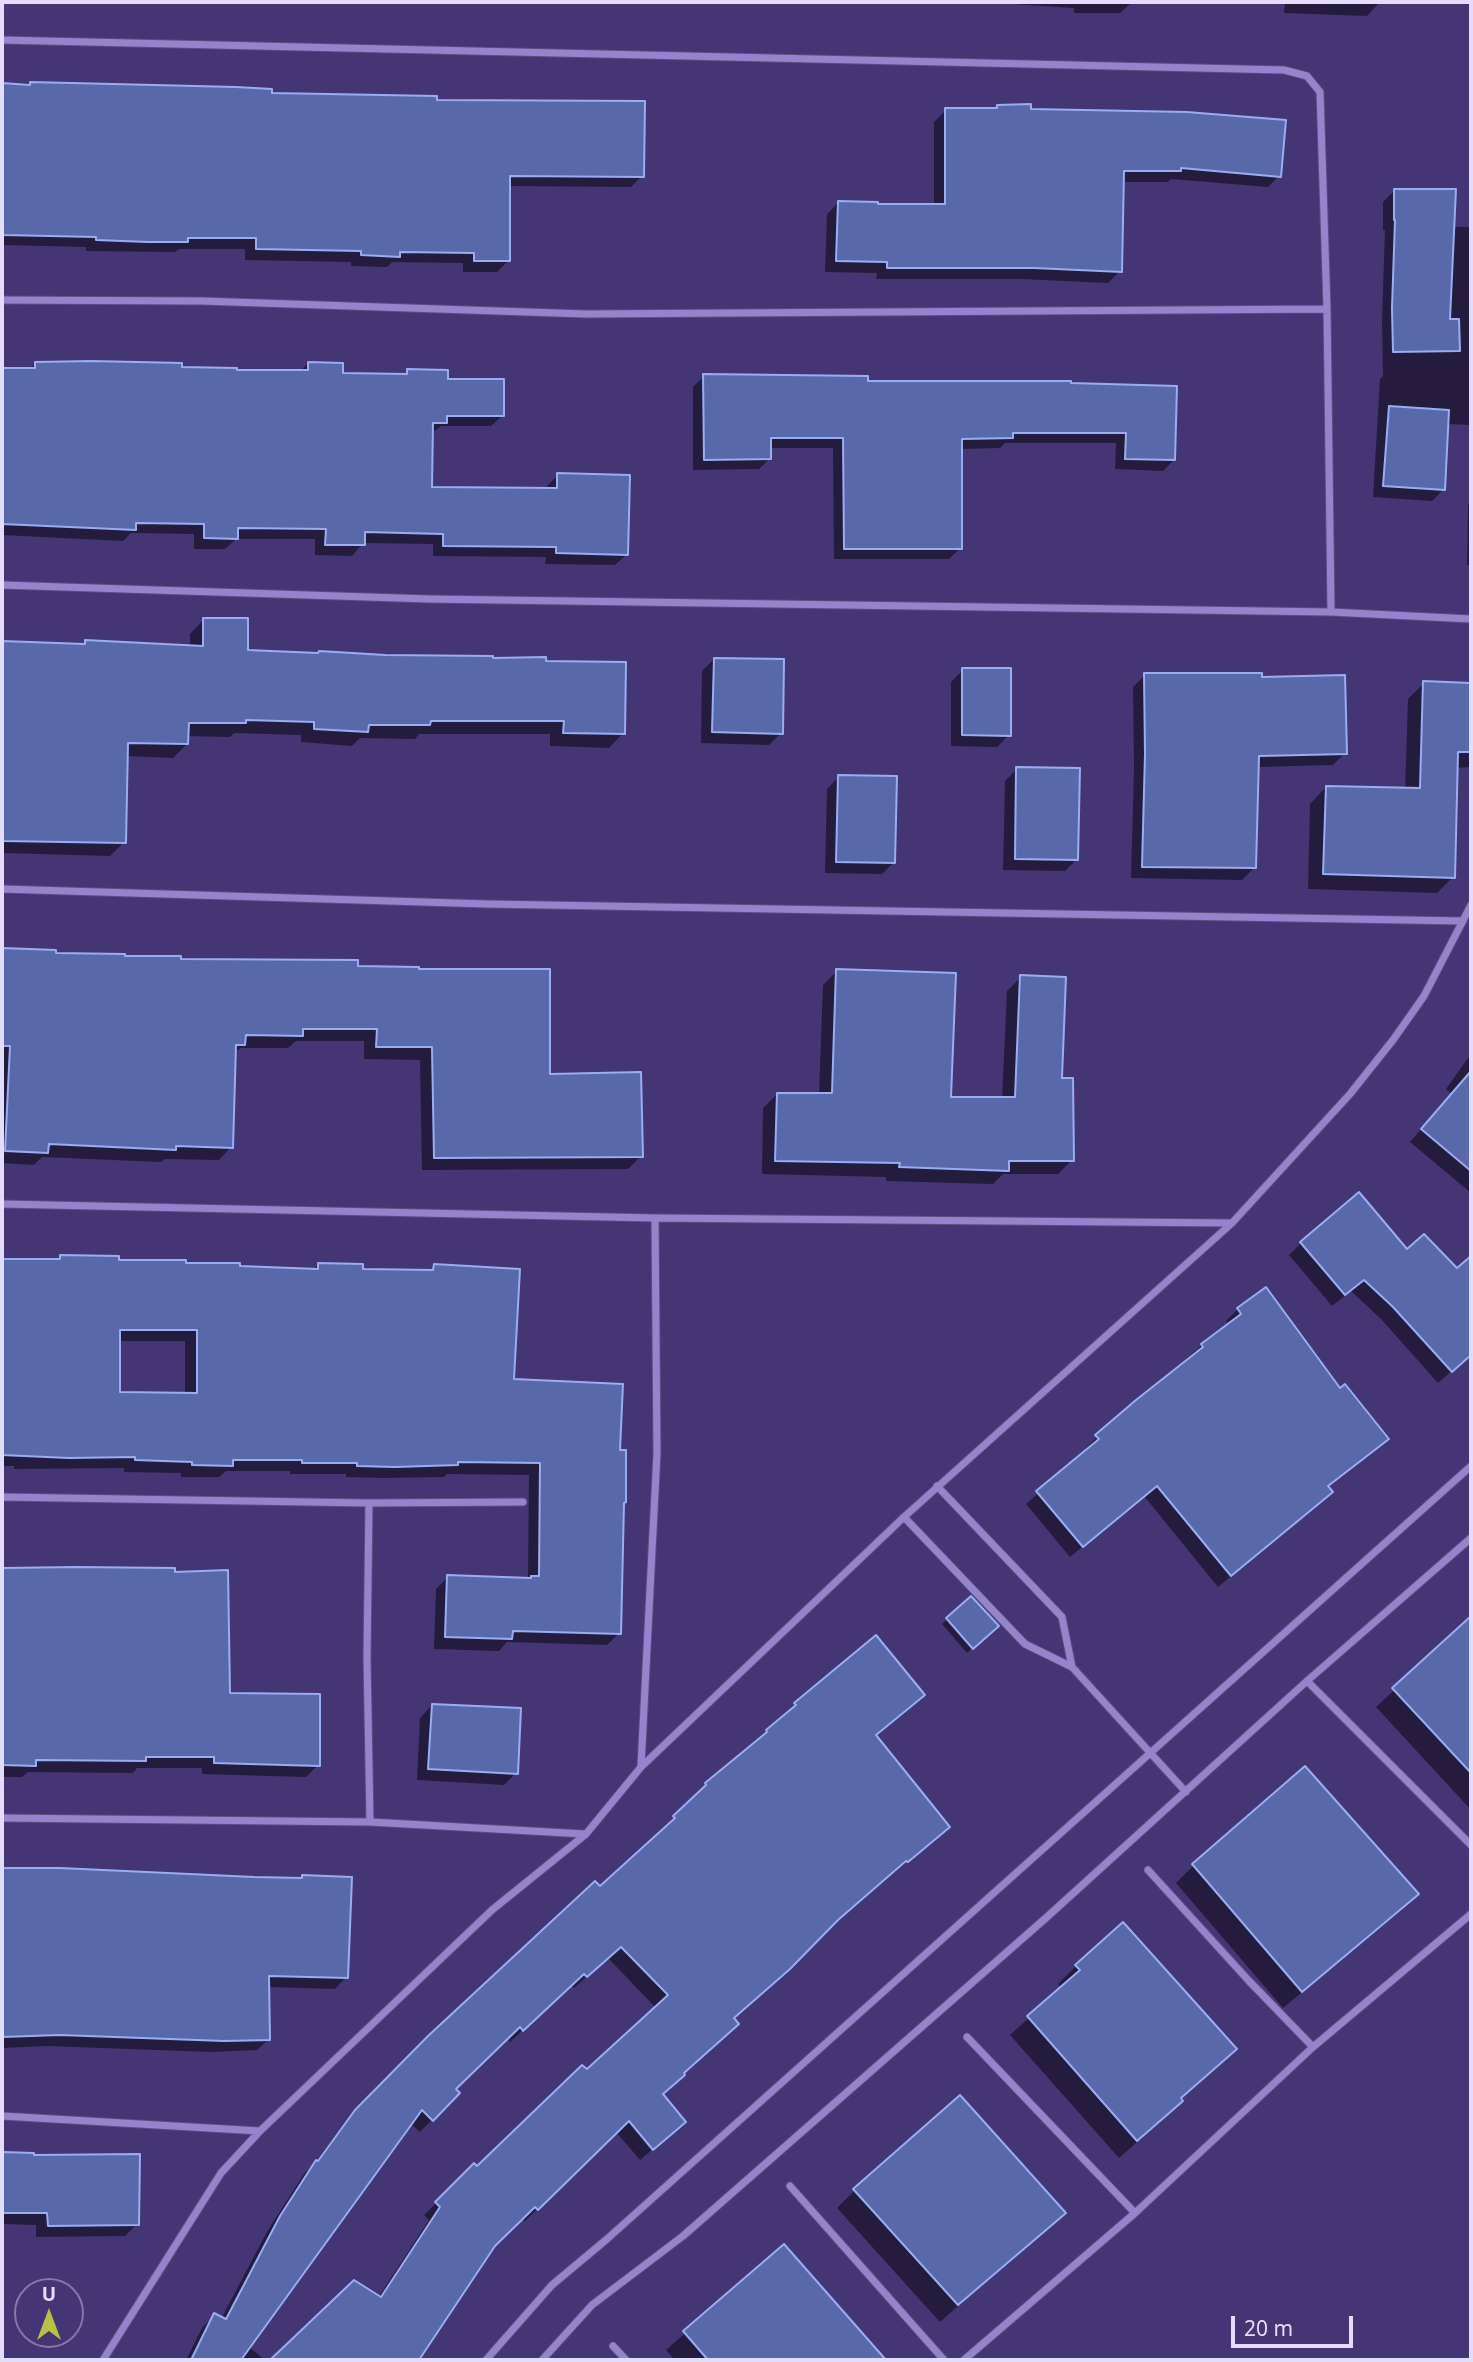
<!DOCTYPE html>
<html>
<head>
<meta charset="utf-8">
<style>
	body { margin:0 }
	#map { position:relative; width:1473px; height:2362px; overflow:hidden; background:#443574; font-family:"Noto Sans",sans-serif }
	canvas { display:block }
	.frame { position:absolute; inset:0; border:4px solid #e1ddfb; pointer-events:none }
	.north { position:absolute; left:14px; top:2278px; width:70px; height:70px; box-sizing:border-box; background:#443574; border:2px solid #8378aa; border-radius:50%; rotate:0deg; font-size:19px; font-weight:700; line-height:28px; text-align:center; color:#e1ddfb }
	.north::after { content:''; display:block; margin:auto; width:24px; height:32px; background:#bac045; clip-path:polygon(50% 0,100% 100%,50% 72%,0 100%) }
	.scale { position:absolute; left:1231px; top:2316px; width:122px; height:32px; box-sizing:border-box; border:4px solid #e1ddfb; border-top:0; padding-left:9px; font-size:21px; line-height:24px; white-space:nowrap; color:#e1ddfb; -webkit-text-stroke:5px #443574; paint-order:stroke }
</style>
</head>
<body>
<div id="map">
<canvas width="1473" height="2362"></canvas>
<div class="frame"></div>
<div class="north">U</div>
<div class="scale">20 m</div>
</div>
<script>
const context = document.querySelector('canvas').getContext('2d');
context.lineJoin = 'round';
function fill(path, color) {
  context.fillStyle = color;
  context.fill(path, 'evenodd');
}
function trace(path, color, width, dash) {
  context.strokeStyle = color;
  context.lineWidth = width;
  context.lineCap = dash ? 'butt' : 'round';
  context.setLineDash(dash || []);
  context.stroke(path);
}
const shadow = new Path2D(`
	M 983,2 L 1132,2 L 1120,13 L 1074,13 L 1074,8 Z
	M 1285,2 L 1380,2 L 1367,16 L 1284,13 Z
	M 2,83 L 236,89 L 270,95 L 435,101 L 642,176 L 631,187 L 508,186 L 508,261 L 497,272 L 463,272 L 463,263 L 392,262 L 387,267 L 351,266 L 351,262 L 245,260 L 245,249 L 179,249 L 175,252 L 86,251 L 86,247 L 2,245 Z
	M 998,107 L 1029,110 L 1279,176 L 1268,187 L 1171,179 L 1168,182 L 1122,182 L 1120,271 L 1108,283 L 1022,279 L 876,279 L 877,273 L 825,272 L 827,214 L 838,203 L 934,206 L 934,122 L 946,110 L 994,110 Z
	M 1394,191 L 1454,227 L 1471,227 L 1471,425 L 1448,424 L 1443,490 L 1432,501 L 1373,497 L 1380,379 L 1383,376 L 1382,320 L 1385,230 L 1383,230 L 1383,202 Z
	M 308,363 L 341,375 L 403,376 L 408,371 L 446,380 L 503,415 L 491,426 L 441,426 L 431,434 L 430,489 L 547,489 L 547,486 L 558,475 L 627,554 L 615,565 L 545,564 L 546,557 L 433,556 L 433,544 L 363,543 L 352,556 L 315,555 L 315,539 L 236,539 L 225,549 L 194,549 L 194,534 L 131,533 L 123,541 L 2,535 L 2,369 L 30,369 L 35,364 L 300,372 Z
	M 704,376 L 866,383 L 1069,382 L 1174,460 L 1163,471 L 1115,469 L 1116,443 L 1005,443 L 1000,448 L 960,449 L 960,548 L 949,559 L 834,559 L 833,448 L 770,448 L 770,458 L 759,469 L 693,470 L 693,387 Z
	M 1471,502 L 1471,565 L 1467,565 L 1468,505 Z
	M 204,619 L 246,652 L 545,662 L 623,733 L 609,748 L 550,746 L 550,734 L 419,734 L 415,739 L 360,738 L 352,746 L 301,742 L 301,735 L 234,733 L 230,737 L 187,736 L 187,744 L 173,758 L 126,756 L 124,842 L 110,856 L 2,853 L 2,644 L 82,646 L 85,642 L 190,647 L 190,634 Z
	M 714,659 L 781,733 L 769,745 L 701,743 L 702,671 Z
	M 963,670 L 1009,735 L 997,747 L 951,746 L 951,682 Z
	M 1145,675 L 1260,678 L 1345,753 L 1333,765 L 1257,767 L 1254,868 L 1242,880 L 1131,878 L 1134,767 L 1133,687 Z
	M 1424,683 L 1471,685 L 1471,767 L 1456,768 L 1453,877 L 1437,893 L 1308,889 L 1310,804 L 1326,787 L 1405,789 L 1408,699 Z
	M 1017,769 L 1077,859 L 1065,871 L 1003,870 L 1005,781 Z
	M 839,777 L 894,862 L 882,874 L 825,873 L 827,789 Z
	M 2,950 L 55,951 L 54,955 L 356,967 L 549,1076 L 641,1156 L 628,1169 L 422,1170 L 420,1060 L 364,1059 L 364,1041 L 296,1041 L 288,1048 L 240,1048 L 234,1054 L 231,1147 L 219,1160 L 165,1159 L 161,1162 L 42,1157 L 34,1165 L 2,1163 Z
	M 837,971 L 950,1099 L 1002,1099 L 1007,991 L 1021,977 L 1060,1080 L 1072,1160 L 1058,1174 L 1003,1174 L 993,1184 L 886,1181 L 886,1177 L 762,1174 L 763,1108 L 777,1094 L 819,1094 L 823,985 Z
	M 1471,1054 L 1471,1193 L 1410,1142 L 1452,1094 L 1446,1089 Z
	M 1301,1243 L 1407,1252 L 1457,1271 L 1471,1258 L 1471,1354 L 1438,1383 L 1381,1319 L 1351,1291 L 1332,1306 L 1289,1255 Z
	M 61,1257 L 312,1271 L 319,1264 L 361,1271 L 428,1272 L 435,1266 L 513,1381 L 618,1451 L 622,1504 L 619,1633 L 607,1645 L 507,1642 L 499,1651 L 434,1649 L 436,1589 L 448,1577 L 528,1579 L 529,1475 L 447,1474 L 444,1477 L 382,1478 L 346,1477 L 346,1474 L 290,1474 L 290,1471 L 226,1471 L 219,1477 L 181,1477 L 181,1473 L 124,1472 L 124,1468 L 14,1469 L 14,1466 L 2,1466 L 2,1261 L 57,1261 ZM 118,1341 L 185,1341 L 185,1395 L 118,1393 Z
	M 1238,1309 L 1340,1391 L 1386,1439 L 1327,1488 L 1318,1503 L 1218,1587 L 1144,1496 L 1070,1557 L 1026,1504 L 1087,1451 L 1085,1449 L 1097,1437 L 1202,1345 L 1229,1325 L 1226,1321 Z
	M 2,1568 L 6,1568 L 6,1570 L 229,1695 L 318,1765 L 306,1777 L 202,1774 L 202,1768 L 137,1768 L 133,1773 L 28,1772 L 22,1777 L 2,1777 Z
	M 971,1598 L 992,1631 L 967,1653 L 942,1624 Z
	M 1471,1619 L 1471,1810 L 1376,1707 Z
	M 923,1695 L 874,1737 L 948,1827 L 824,1932 L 732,2019 L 661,2095 L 671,2134 L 640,2160 L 616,2132 L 525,2221 L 521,2218 L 492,2246 L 417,2360 L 273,2360 L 354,2282 L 378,2298 L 429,2220 L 424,2215 L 474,2166 L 477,2169 L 656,2008 L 608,1958 L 574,1988 L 571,1985 L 510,2042 L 507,2038 L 454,2089 L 458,2093 L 420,2132 L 410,2123 L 249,2347 L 265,2360 L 186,2360 L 202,2328 L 214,2316 L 221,2319 L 268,2230 L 304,2174 L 315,2163 L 343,2125 L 429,2037 L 600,1889 L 663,1831 L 662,1830 L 706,1784 L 755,1744 L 796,1704 Z
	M 432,1705 L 516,1773 L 504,1785 L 417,1780 L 420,1718 Z
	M 1193,1866 L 1417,1894 L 1399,1912 L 1283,2008 L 1176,1883 Z
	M 2,1869 L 172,1876 L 346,1977 L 335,1989 L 267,1987 L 269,2039 L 257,2050 L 212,2052 L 48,2046 L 2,2048 Z
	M 1076,1966 L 1217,2066 L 1179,2099 L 1181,2101 L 1163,2119 L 1119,2158 L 1010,2035 L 1062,1988 L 1058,1984 Z
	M 2,2154 L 32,2155 L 137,2224 L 125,2236 L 36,2237 L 36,2225 L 2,2224 Z
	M 855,2190 L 1064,2212 L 940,2322 L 837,2208 Z
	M 784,2246 L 883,2360 L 675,2360 L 666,2350 Z`);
const building = new Path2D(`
	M 30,82 L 236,87 L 272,89 L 272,93 L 437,96 L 437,100 L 645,101 L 644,177 L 510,176 L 510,261 L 474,261 L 474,253 L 400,252 L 400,257 L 361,255 L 361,251 L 256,249 L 256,238 L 188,238 L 188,242 L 148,242 L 96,240 L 96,237 L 2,235 L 2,83 L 30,85 Z
	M 1031,104 L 1031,109 L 1187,112 L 1286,120 L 1281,177 L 1181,168 L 1181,171 L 1124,171 L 1122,272 L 1034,268 L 887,268 L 887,262 L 836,261 L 838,201 L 878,202 L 878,204 L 945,204 L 945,108 L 997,108 L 997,105 Z
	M 1394,189 L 1456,189 L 1450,319 L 1459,319 L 1460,351 L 1393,352 L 1392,308 L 1395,220 L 1394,220 Z
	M 92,361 L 182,363 L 182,367 L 237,368 L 237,370 L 308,370 L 308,362 L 343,363 L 343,373 L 407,374 L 407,369 L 448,370 L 448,379 L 504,379 L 504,416 L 447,416 L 447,423 L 433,423 L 432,487 L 557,488 L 557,473 L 630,475 L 628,555 L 556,553 L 556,547 L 443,546 L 443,534 L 365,532 L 365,545 L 325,545 L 326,529 L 238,528 L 238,539 L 204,538 L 204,524 L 136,523 L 136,530 L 2,524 L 2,368 L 35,368 L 35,362 Z
	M 703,374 L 868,376 L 868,381 L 1071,381 L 1071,383 L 1177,386 L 1175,460 L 1125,459 L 1126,433 L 1013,433 L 1013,438 L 962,439 L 962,549 L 844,549 L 843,438 L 771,438 L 771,459 L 704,460 Z
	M 1389,406 L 1449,410 L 1445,490 L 1383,486 Z
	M 203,618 L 248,618 L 248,650 L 318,653 L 319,651 L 385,655 L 493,656 L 493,658 L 546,657 L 546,661 L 626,662 L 625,734 L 563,733 L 564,721 L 431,721 L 430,725 L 369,725 L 368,732 L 314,729 L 314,722 L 246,720 L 246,723 L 189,723 L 188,744 L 128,743 L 126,843 L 2,841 L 2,641 L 85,644 L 85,640 L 203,646 Z
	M 714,658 L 784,659 L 783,734 L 712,732 Z
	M 962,668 L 1011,668 L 1011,736 L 962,735 Z
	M 1144,673 L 1262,673 L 1262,677 L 1345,675 L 1347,754 L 1259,756 L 1256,868 L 1142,867 L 1145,754 Z
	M 1423,681 L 1471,683 L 1471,752 L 1458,752 L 1455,878 L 1323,874 L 1326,786 L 1420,788 Z
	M 1016,767 L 1080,768 L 1078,860 L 1015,859 Z
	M 838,775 L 897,776 L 895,863 L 836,862 Z
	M 2,948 L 56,950 L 56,953 L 125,954 L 125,956 L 181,956 L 181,959 L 358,960 L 358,966 L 419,967 L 419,969 L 550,969 L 550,1074 L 641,1072 L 643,1157 L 434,1158 L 432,1047 L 376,1047 L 377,1029 L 303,1029 L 303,1036 L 246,1035 L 245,1045 L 236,1045 L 233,1148 L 176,1146 L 176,1150 L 49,1144 L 48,1153 L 5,1151 L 10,1046 L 2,1046 Z
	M 836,969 L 956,973 L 951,1097 L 1015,1097 L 1020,975 L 1066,977 L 1062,1078 L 1073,1078 L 1074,1161 L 1009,1161 L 1009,1171 L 899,1167 L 900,1163 L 775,1161 L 777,1093 L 832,1093 Z
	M 1471,1071 L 1471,1171 L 1421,1129 Z
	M 1359,1192 L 1407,1249 L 1424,1234 L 1457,1268 L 1471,1256 L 1471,1355 L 1452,1372 L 1393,1307 L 1364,1280 L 1345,1295 L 1300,1242 Z
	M 60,1255 L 119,1256 L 119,1260 L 186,1260 L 186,1263 L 240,1263 L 240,1266 L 318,1269 L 318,1263 L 363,1264 L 363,1269 L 433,1270 L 434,1264 L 520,1269 L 514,1379 L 623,1384 L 620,1450 L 626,1450 L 626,1502 L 624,1503 L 621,1634 L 513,1631 L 512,1639 L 445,1637 L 447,1575 L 531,1578 L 531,1576 L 539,1576 L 540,1463 L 458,1462 L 458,1465 L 395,1467 L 357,1466 L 357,1463 L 302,1463 L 302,1460 L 233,1460 L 233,1466 L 192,1465 L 192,1462 L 135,1460 L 135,1457 L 69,1458 L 2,1455 L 2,1259 L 60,1259 ZM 120,1330 L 197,1330 L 197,1393 L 120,1392 Z
	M 1266,1287 L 1340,1388 L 1345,1384 L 1389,1439 L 1328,1486 L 1333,1492 L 1231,1576 L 1157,1486 L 1083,1547 L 1036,1491 L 1099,1439 L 1095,1435 L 1136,1400 L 1203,1347 L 1201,1344 L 1241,1314 L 1237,1308 Z
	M 76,1567 L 175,1568 L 175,1572 L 228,1570 L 230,1693 L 320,1694 L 320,1766 L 214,1763 L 214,1757 L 146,1757 L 146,1761 L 36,1760 L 36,1766 L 2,1765 L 2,1568 Z
	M 971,1596 L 999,1626 L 973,1649 L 946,1618 Z
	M 1471,1616 L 1471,1773 L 1392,1688 Z
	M 876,1635 L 925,1695 L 876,1735 L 950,1827 L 908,1862 L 906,1861 L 838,1920 L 790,1969 L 734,2018 L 739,2024 L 684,2073 L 685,2075 L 663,2094 L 686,2122 L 653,2150 L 629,2121 L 538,2210 L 535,2207 L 495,2246 L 419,2360 L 270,2360 L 354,2280 L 381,2297 L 440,2207 L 435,2202 L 474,2163 L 477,2166 L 582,2065 L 587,2069 L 668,1995 L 621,1947 L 587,1977 L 584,1974 L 523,2031 L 520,2027 L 456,2089 L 460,2093 L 433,2121 L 422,2110 L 241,2360 L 191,2360 L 214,2313 L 226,2319 L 280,2216 L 316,2160 L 318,2161 L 355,2110 L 428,2036 L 595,1881 L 600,1886 L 675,1818 L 673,1816 L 706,1785 L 705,1783 L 767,1732 L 766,1730 L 796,1705 L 794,1703 Z
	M 432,1704 L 521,1708 L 518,1774 L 428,1769 Z
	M 1305,1766 L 1419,1894 L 1302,1992 L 1192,1864 Z
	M 2,1868 L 60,1868 L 254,1877 L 302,1878 L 302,1875 L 352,1877 L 348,1978 L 269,1976 L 270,2040 L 224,2041 L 60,2035 L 2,2037 Z
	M 1123,1922 L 1237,2049 L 1181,2098 L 1183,2101 L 1137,2141 L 1027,2016 L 1080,1970 L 1075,1965 Z
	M 960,2095 L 1066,2213 L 958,2305 L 853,2189 Z
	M 2,2152 L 34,2153 L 34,2155 L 140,2154 L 139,2225 L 48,2226 L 47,2213 L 2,2213 Z
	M 784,2244 L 886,2360 L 708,2360 L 683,2331 Z`);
const minor = new Path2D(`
	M 2,40 L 1284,70 L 1307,76 L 1320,92 L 1327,309 L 1331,612
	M 2,300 L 202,301 L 586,314 L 1327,309
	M 2,585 L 429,599 L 1331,612 L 1471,619
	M 2,889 L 487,904 L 1463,921
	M 2,1204 L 655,1218 L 1232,1223
	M 937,1486 L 1062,1617 L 1072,1667
	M 2,1497 L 369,1503 L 523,1502
	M 369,1503 L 367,1658 L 370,1822
	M 904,1517 L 1025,1644 L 1072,1667 L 1186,1792
	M 1307,1681 L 1471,1845
	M 641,1766 L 657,1453 L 655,1218
	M 2,1818 L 370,1822 L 585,1834
	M 1148,1870 L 1249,1981 L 1313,2047
	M 967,2037 L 1135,2213
	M 2,2116 L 260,2131
	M 790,2186 L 944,2360
	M 613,2346 L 626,2360
	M 103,2360 L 221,2173 L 260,2131 L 492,1910 L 586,1834 L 641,1767 L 904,1517 L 1232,1223 L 1350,1094 L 1393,1040 L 1424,996 L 1471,905
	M 486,2360 L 552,2285 L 607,2239 L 1471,1466
	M 542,2360 L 592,2305 L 683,2236 L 1047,1917 L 1307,1681 L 1471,1538
	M 964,2360 L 1135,2213 L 1313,2047 L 1471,1914`);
fill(shadow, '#0007');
fill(building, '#5868a9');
trace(building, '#9aadf3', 2);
trace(minor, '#5b4d81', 9);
trace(minor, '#9285cb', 7);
</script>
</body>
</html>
